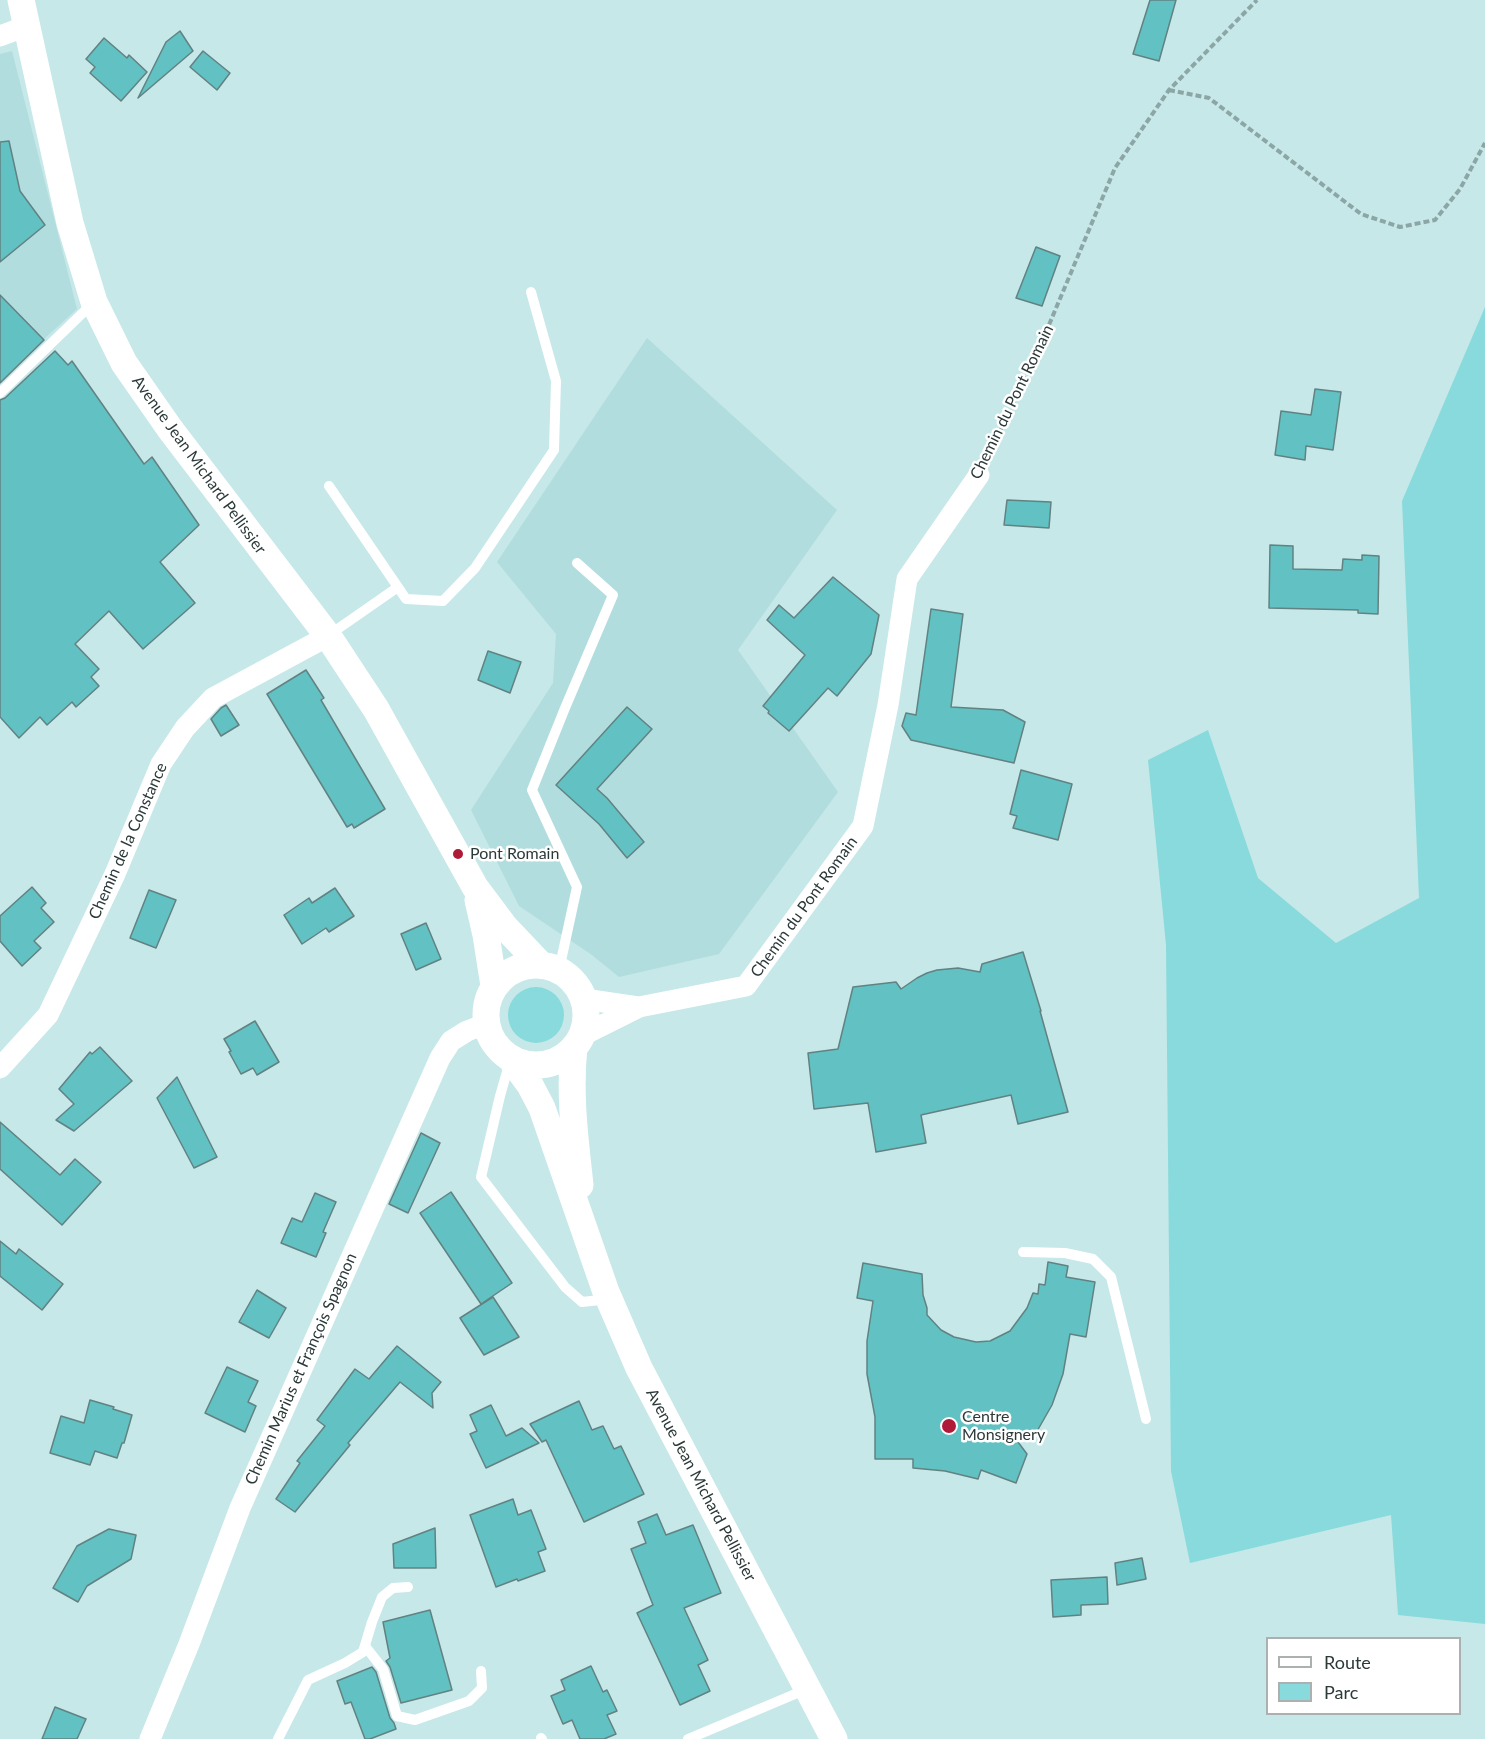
<!DOCTYPE html>
<html>
<head>
<meta charset="utf-8">
<style>
	body { margin:0 }
	#map { position:relative; width:1485px; height:1739px; overflow:hidden; background:#c6e8e8; font-family:Lato,sans-serif }
	canvas { display:block }
	.legend { position:absolute; left:1266px; top:1637px; width:195px; height:78px; box-sizing:border-box; background:#fff; border:2px solid #abb0b0; margin:0; padding:8px 10px; list-style:none; font-size:18px; color:#2c3939 }
	.legend li { display:flex; align-items:center; gap:12px; height:30px }
	.legend b { width:30px; border:2px solid #abb0b0 }
</style>
</head>
<body>
<div id="map">
<canvas width="1485" height="1739"></canvas>
<ul class="legend">
<li><b style="height:8px;background:#fff"></b>Route</li>
<li><b style="height:16px;background:#89dadc"></b>Parc</li>
</ul>
</div>
<script>
const context = document.querySelector('canvas').getContext('2d');
context.lineJoin = 'round';
function fill(path, color) {
  context.fillStyle = color;
  context.fill(path, 'evenodd');
}
function trace(path, color, width, dash) {
  context.strokeStyle = color;
  context.lineWidth = width;
  context.lineCap = dash ? 'butt' : 'round';
  context.setLineDash(dash || []);
  context.stroke(path);
}
function label(font, color, halo, rows, align = 'center') {
  context.font = font + ' Lato,sans-serif';
  context.lineWidth = 5;
  context.setLineDash([]);
  context.textBaseline = 'middle';
  context.strokeStyle = halo;
  context.fillStyle = color;
  for (const [text, x, y, turn = 0] of rows) {
    context.save();
    context.translate(x, y);
    context.rotate((+turn || 0) * Math.PI / 180);
    context.textAlign = isNaN(turn) ? turn : align;
    if (halo) context.strokeText(text, 0, 0);
    context.fillText(text, 0, 0);
    context.restore();
  }
}
const built = new Path2D(`
	M 12,51 L 77,309 L 0,379 L 0,54 Z
	M 647,338 L 837,510 L 738,650 L 838,792 L 719,954 L 619,977 L 592,955 L 519,906 L 471,810 L 553,683 L 556,634 L 497,562 Z`);
const green = new Path2D(`
	M 1485,307 L 1485,1624 L 1398,1615 L 1391,1515 L 1190,1563 L 1171,1471 L 1166,945 L 1148,760 L 1208,730 L 1258,878 L 1336,943 L 1419,898 L 1402,501 Z
	M508 1015a28 28 0 1 1 56 0a28 28 0 1 1-56 0Z`);
const building = new Path2D(`
	M 1150,0 L 1176,0 L 1159,61 L 1133,54 Z
	M 180,31 L 193,51 L 138,98 L 166,42 Z
	M 104,38 L 127,58 L 129,55 L 147,72 L 121,101 L 90,73 L 95,67 L 86,59 Z
	M 203,51 L 230,73 L 217,90 L 190,67 Z
	M 9,141 L 20,191 L 45,225 L 0,262 L 0,142 Z
	M 1036,247 L 1060,256 L 1042,306 L 1016,298 Z
	M 0,295 L 44,340 L 0,383 Z
	M 55,351 L 68,365 L 72,361 L 144,464 L 152,457 L 199,525 L 160,562 L 195,603 L 143,649 L 109,611 L 75,644 L 99,669 L 91,677 L 99,686 L 76,707 L 72,702 L 47,725 L 40,717 L 19,738 L 0,717 L 0,400 L 5,398 Z
	M 1315,389 L 1341,392 L 1333,450 L 1306,446 L 1305,460 L 1275,455 L 1281,411 L 1311,415 Z
	M 1007,500 L 1051,502 L 1049,528 L 1004,525 Z
	M 1270,545 L 1293,546 L 1293,569 L 1342,570 L 1343,559 L 1362,560 L 1362,555 L 1379,556 L 1378,614 L 1358,613 L 1358,610 L 1269,608 Z
	M 833,577 L 879,615 L 871,654 L 837,696 L 828,688 L 789,731 L 768,713 L 769,711 L 763,706 L 805,655 L 767,620 L 779,605 L 794,618 Z
	M 931,609 L 963,614 L 951,707 L 1003,710 L 1025,722 L 1014,763 L 911,740 L 902,726 L 906,713 L 916,715 Z
	M 488,651 L 521,662 L 510,693 L 478,680 Z
	M 306,670 L 324,698 L 321,700 L 385,809 L 354,828 L 352,824 L 347,827 L 267,694 Z
	M 226,705 L 239,725 L 221,736 L 211,719 L 221,708 Z
	M 627,707 L 652,729 L 597,789 L 607,798 L 644,842 L 627,858 L 599,824 L 556,785 Z
	M 1021,770 L 1072,784 L 1058,840 L 1013,828 L 1017,816 L 1010,814 Z
	M 32,887 L 46,903 L 41,908 L 54,922 L 34,941 L 41,948 L 22,966 L 0,941 L 0,916 Z
	M 335,888 L 354,916 L 329,932 L 326,928 L 302,944 L 284,915 L 309,898 L 312,903 Z
	M 149,890 L 176,900 L 156,948 L 130,938 Z
	M 426,923 L 441,959 L 416,970 L 401,934 Z
	M 1023,952 L 1041,1011 L 1040,1011 L 1068,1112 L 1018,1124 L 1011,1095 L 921,1115 L 926,1143 L 876,1152 L 868,1103 L 814,1109 L 808,1053 L 838,1049 L 853,987 L 896,982 L 901,989 L 917,978 L 927,973 L 937,970 L 958,968 L 980,972 L 982,964 Z
	M 255,1021 L 279,1062 L 257,1075 L 253,1068 L 241,1074 L 229,1052 L 231,1051 L 224,1039 Z
	M 100,1047 L 132,1081 L 74,1131 L 56,1120 L 74,1104 L 59,1089 L 90,1052 L 92,1054 Z
	M 177,1077 L 217,1157 L 194,1168 L 157,1098 Z
	M 0,1122 L 60,1175 L 75,1159 L 101,1182 L 62,1225 L 0,1169 Z
	M 421,1133 L 440,1143 L 408,1213 L 389,1204 Z
	M 451,1192 L 512,1283 L 481,1304 L 420,1213 Z
	M 315,1193 L 336,1202 L 323,1232 L 326,1233 L 316,1257 L 281,1243 L 292,1218 L 302,1222 Z
	M 0,1241 L 16,1254 L 19,1249 L 63,1284 L 42,1310 L 0,1276 Z
	M 1048,1262 L 1068,1266 L 1066,1277 L 1095,1282 L 1086,1337 L 1070,1334 L 1063,1374 L 1052,1405 L 1036,1433 L 1015,1438 L 1027,1454 L 1016,1483 L 981,1470 L 978,1479 L 945,1471 L 913,1468 L 913,1459 L 875,1459 L 875,1417 L 867,1374 L 867,1341 L 873,1301 L 857,1298 L 863,1263 L 922,1274 L 923,1295 L 927,1308 L 927,1315 L 941,1330 L 954,1337 L 976,1342 L 990,1341 L 1010,1331 L 1027,1308 L 1033,1293 L 1038,1294 L 1039,1284 L 1045,1285 Z
	M 257,1290 L 286,1308 L 269,1338 L 239,1322 Z
	M 493,1297 L 519,1337 L 484,1355 L 460,1318 Z
	M 397,1346 L 441,1382 L 432,1393 L 433,1408 L 400,1382 L 348,1443 L 350,1445 L 295,1512 L 276,1499 L 300,1463 L 297,1461 L 325,1426 L 317,1420 L 355,1369 L 369,1379 Z
	M 227,1367 L 258,1381 L 248,1402 L 256,1406 L 245,1432 L 205,1413 Z
	M 90,1400 L 114,1407 L 113,1409 L 132,1415 L 124,1443 L 122,1443 L 117,1458 L 95,1451 L 90,1465 L 50,1453 L 61,1416 L 84,1423 Z
	M 579,1401 L 592,1430 L 603,1426 L 614,1449 L 621,1446 L 644,1494 L 584,1522 L 546,1440 L 542,1442 L 530,1424 Z
	M 491,1405 L 506,1436 L 522,1428 L 539,1443 L 486,1468 L 470,1434 L 477,1431 L 470,1415 Z
	M 513,1499 L 518,1515 L 531,1510 L 546,1549 L 538,1552 L 545,1571 L 518,1581 L 517,1579 L 496,1587 L 470,1515 Z
	M 657,1514 L 666,1535 L 693,1525 L 721,1593 L 684,1608 L 708,1660 L 698,1665 L 710,1691 L 680,1705 L 637,1613 L 653,1605 L 631,1549 L 646,1543 L 638,1522 Z
	M 435,1528 L 436,1568 L 394,1568 L 393,1544 Z
	M 109,1529 L 136,1535 L 131,1559 L 87,1586 L 78,1602 L 53,1588 L 77,1546 Z
	M 1142,1558 L 1146,1579 L 1117,1585 L 1115,1563 Z
	M 1107,1577 L 1108,1604 L 1081,1605 L 1081,1615 L 1053,1617 L 1051,1580 Z
	M 430,1610 L 452,1690 L 401,1703 L 390,1667 L 386,1661 L 390,1658 L 383,1622 Z
	M 591,1666 L 603,1692 L 607,1690 L 617,1711 L 607,1715 L 616,1734 L 604,1739 L 580,1739 L 572,1720 L 563,1724 L 551,1696 L 565,1690 L 561,1680 Z
	M 372,1667 L 376,1672 L 390,1718 L 394,1723 L 396,1729 L 370,1739 L 365,1739 L 351,1702 L 345,1704 L 337,1681 Z
	M 55,1707 L 86,1719 L 77,1739 L 42,1739 Z`);
const path = new Path2D(`
	M 1169,90 L 1209,98 L 1361,214 L 1400,227 L 1435,220 L 1460,189 L 1485,143
	M 988,455 L 1030,370 L 1115,168 L 1169,90 L 1257,0`);
const service = new Path2D(`
	M 0,393 L 94,302
	M 329,486 L 406,599 L 443,601 L 475,568 L 554,450 L 556,381 L 531,292
	M 329,635 L 398,587
	M 559,970 L 577,887 L 532,790 L 565,708 L 613,595 L 577,563
	M 510,1061 L 500,1096 L 481,1177 L 565,1287 L 582,1302 L 609,1299
	M 1023,1252 L 1065,1253 L 1093,1259 L 1111,1277 L 1146,1419
	M 365,1646 L 383,1669 L 397,1716 L 415,1720 L 469,1701 L 482,1688 L 481,1671
	M 541,1738 L 542,1739
	M 278,1739 L 308,1680 L 345,1663 L 363,1652 L 372,1622 L 382,1597 L 393,1588 L 408,1587
	M 688,1739 L 807,1689`);
const minor = new Path2D(`
	M 0,36 L 27,26
	M 584,999 L 638,1007
	M 581,1036 L 639,1007 L 746,986 L 863,826 L 888,705 L 907,579 L 979,475
	M 0,1068 L 48,1015 L 115,874 L 161,764 L 185,728 L 213,698 L 328,636
	M 150,1739 L 189,1644 L 240,1508 L 440,1058 L 451,1041 L 467,1031 L 486,1024`);
const tertiary = new Path2D(`
	M 21,0 L 70,223 L 94,302 L 124,363 L 170,429 L 328,636 L 376,709 L 475,887 L 505,927 L 541,965
	M 478,900 L 486,935 L 494,986
	M486 1015a50 50 0 1 1 100 0a50 50 0 1 1-100 0Z
	M 574,1047 C 569,1094 575,1139 580,1185
	M 511,1059 L 530,1085 L 542,1108 L 606,1292 L 639,1368 L 834,1739`);
const markers = [
	[458,854,6,"#af1a39"],
	[949,1426,8,"#af1a39"]
];
const streetNames = [
	["Chemin du Pont Romain",1012,402,-64],
	["Avenue Jean Michard Pellissier",199,465,54],
	["Chemin de la Constance",128,841,-66],
	["Chemin du Pont Romain",804,907,-54],
	["Chemin Marius et François Spagnon",301,1369,-66],
	["Avenue Jean Michard Pellissier",701,1485,62]
];
const poiNames = [
	["Pont Romain",470,854],
	["Centre",962,1417],
	["Monsignery",962,1435]
];
fill(built, '#b1ddde');
fill(green, '#89dadc');
fill(building, '#62c1c2');
trace(building, '#628282', 1.5);
trace(path, '#8ca6a6', 4, [6, 3]);
trace(service, '#fff', 10);
trace(minor, '#fff', 21);
trace(tertiary, '#fff', 27);
for (const [x, y, r, color] of markers) {
  const dot = new Path2D();
  dot.arc(x, y, r, 0, 2 * Math.PI);
  context.fillStyle = color;
  context.fill(dot);
  trace(dot, '#fff', 2);
}
label('16px', '#2c3939', '#fff', streetNames);
label('16px', '#2c3939', '#fff', poiNames, 'left');
</script>
</body>
</html>
